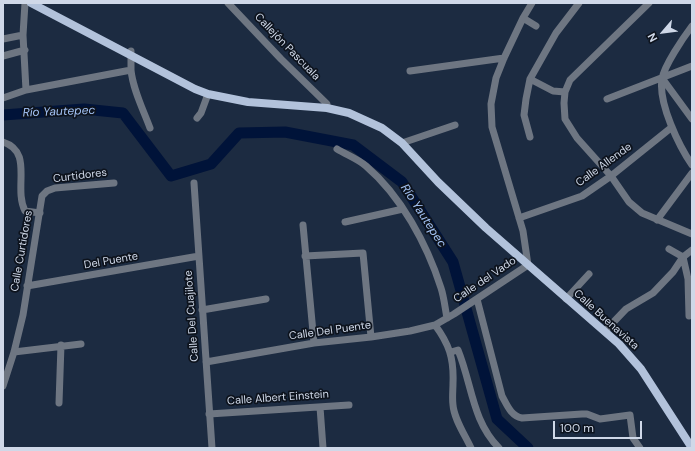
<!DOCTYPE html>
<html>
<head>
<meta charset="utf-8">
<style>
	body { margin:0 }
	#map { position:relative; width:695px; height:451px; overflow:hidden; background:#1c2b41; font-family:"DM Sans",sans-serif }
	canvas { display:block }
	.frame { position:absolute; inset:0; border:4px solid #cfd8e8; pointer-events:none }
	.north { position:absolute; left:643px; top:12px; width:40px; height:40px; -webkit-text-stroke:3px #0d131d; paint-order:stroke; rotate:242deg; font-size:11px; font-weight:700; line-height:16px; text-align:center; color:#cfd8e8 }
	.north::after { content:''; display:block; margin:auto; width:14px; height:18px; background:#cfd8e8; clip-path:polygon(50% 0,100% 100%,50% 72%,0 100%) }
	.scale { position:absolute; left:553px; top:421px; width:89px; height:18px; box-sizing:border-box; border:2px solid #cfd8e8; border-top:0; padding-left:5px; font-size:12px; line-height:14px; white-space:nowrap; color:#cfd8e8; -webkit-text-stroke:3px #0d131d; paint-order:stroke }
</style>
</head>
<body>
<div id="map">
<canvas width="695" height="451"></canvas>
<div class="frame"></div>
<div class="north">N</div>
<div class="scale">100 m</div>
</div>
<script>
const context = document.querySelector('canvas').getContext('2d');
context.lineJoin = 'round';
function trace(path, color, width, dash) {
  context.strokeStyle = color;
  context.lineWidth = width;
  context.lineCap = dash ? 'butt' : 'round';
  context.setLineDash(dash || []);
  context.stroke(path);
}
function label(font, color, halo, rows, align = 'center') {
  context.font = font + ' "DM Sans",sans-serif';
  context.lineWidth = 3.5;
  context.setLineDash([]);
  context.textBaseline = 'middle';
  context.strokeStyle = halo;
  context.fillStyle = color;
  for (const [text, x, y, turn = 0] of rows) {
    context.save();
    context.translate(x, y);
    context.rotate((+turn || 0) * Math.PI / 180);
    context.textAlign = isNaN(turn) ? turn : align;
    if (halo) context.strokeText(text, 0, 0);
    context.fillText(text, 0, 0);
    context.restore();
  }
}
const river = new Path2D(`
	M 3,115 L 84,109 L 123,113 L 171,176 L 211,164 L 239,133 L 285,132 L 353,145 L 402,182 L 453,262 L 497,419 L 528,448`);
const minor = new Path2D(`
	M 25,3 L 23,35 L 26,90
	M 228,3 L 281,59 L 327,104 L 327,108
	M 649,3 L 570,80 L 565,92 L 564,103 L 565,119 L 577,138 L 611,176 L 629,202 L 642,213 L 692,234
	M 523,18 L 536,26
	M 692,26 C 683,38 664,66 662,79 C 658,103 679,146 692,165
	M 3,39 L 23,35
	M 3,56 L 25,50
	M 131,70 C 133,90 143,109 150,128
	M 410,71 L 504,58
	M 662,78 L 692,119
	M 530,79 L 553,91 L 565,92
	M 3,98 L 26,90 L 131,70 L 131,51
	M 607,99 L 692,66
	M 197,118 L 201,113 L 208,94
	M 530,137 L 524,115 L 526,99 L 530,79 L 556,33 L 579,3
	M 3,142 C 34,152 13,187 25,211 L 40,213
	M 402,143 L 455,125
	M 337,149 C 347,155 358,159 366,166 C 401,196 427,244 441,288 C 444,297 445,308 447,318
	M 194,183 L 212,448
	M 519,218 L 582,196 L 611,176 L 672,127
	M 657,220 L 692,173
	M 345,222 L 403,209
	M 303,225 L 314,343
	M 669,249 L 683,257
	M 305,256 L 363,253 L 371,337
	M 683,257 L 688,279 L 689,316
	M 27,286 L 199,256
	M 477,299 L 502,396 C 507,405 511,416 522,418 L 582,414 L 587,414 L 600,419 L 630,415 L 633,438 L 640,448
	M 566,299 L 589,274
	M 202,310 L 266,299
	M 435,325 C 449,344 454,358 453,383 C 453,390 452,398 453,405 C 454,419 465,435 471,448
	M 605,331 L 626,309 L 653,293 L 673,272 L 683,257 L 692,250
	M 14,352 L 81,344
	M 451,352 L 458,350 C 472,384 472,421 499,448
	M 206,362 L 314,343 L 371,337 L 410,331 L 435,325 L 454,314 L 528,265 L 523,231 L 492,127 L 491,104 L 496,78 L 504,58 L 523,18 L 532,3
	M 3,386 L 14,352 L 23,315 L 42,196 L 47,191 L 55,188 L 114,183
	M 59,403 L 61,345
	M 320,407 L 323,448
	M 209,414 L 349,405`);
const major = new Path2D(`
	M 31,3 L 195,89 L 208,94 L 248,102 L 327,108 L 349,113 L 382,128 L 402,143 L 438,182 L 486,228 L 619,344 L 641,369 L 692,448`);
const streetNames = [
	["Callejón Pascuala",287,47,46],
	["Calle Allende",604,165,-36],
	["Curtidores",80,176,-7],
	["Calle Curtidores",22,251,-80],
	["Del Puente",111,261,-10],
	["Calle del Vado",485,280,-34],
	["Calle Del Cuajilote",192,316,-94],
	["Calle Buenavista",606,320,42],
	["Calle Del Puente",330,331,-8],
	["Calle Albert Einstein",278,398,-4]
];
const waterNames = [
	["Río Yautepec",59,112,-2],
	["Río Yautepec",423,216,57]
];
trace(river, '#001339', 11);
trace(minor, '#6e7682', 7);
trace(major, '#b2c2db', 8);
label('11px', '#cfd8e8', '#0d131d', streetNames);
label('italic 12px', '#a3c2f4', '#0d131d', waterNames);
</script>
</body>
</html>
